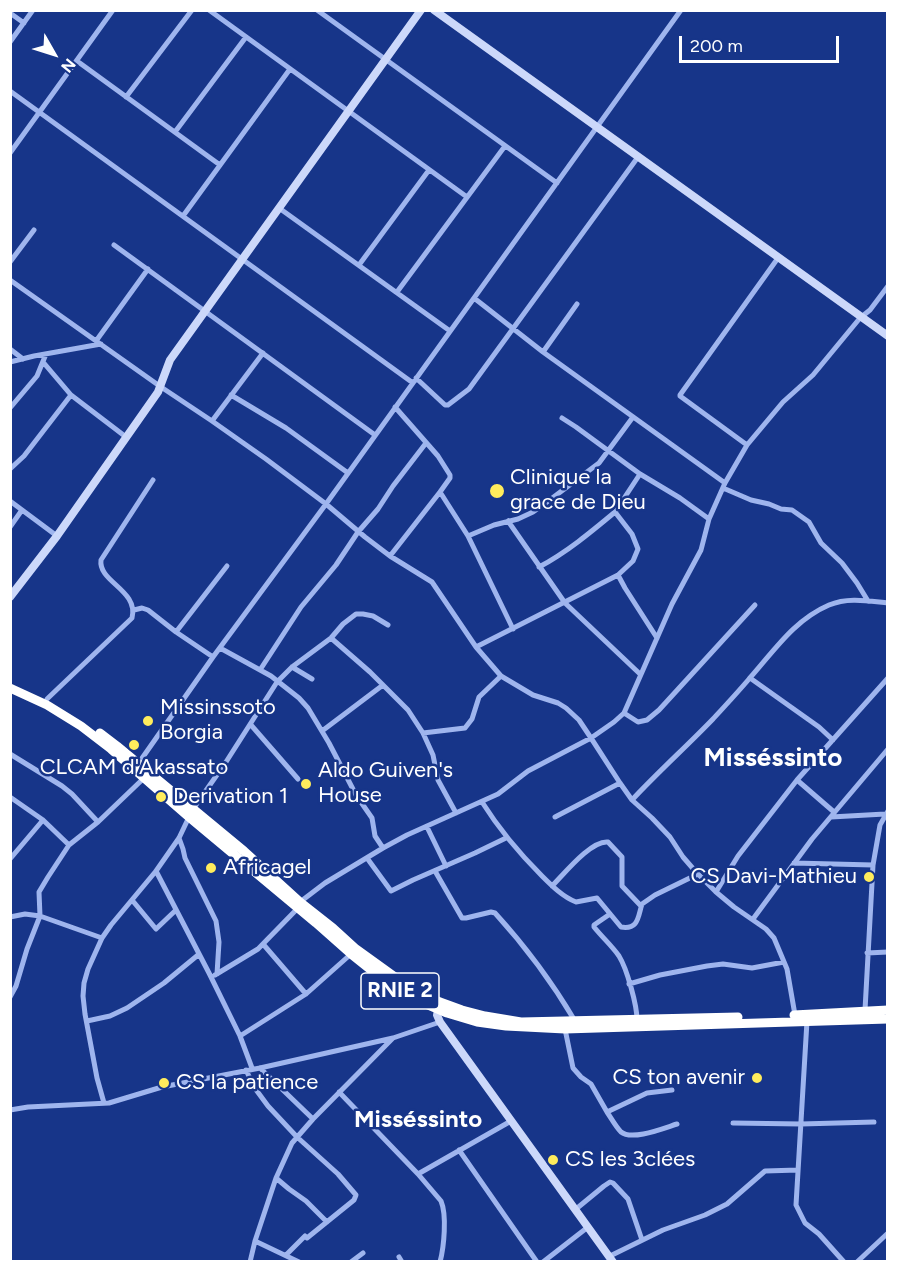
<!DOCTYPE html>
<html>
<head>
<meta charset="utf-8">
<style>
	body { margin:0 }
	#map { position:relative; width:898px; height:1272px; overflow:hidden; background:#173589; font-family:Figtree,sans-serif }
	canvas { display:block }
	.frame { position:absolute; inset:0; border:12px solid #fff; pointer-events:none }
	.north { position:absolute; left:24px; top:24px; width:60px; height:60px; -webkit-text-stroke:4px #173589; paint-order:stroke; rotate:129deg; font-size:16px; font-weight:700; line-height:24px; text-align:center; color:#fff }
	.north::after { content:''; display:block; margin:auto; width:21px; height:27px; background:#fff; clip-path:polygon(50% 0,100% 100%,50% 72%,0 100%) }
	.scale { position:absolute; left:679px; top:36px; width:160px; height:27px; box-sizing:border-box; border:3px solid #fff; border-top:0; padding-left:8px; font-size:18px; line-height:21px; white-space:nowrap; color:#fff; -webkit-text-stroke:4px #173589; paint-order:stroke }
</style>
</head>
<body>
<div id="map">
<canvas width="898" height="1272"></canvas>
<div class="frame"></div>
<div class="north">N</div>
<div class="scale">200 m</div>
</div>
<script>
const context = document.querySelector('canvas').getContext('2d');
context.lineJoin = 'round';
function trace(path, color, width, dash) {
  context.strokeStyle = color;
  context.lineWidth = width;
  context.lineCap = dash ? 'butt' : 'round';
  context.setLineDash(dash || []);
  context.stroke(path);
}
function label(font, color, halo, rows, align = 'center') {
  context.font = font + ' Figtree,sans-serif';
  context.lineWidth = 5;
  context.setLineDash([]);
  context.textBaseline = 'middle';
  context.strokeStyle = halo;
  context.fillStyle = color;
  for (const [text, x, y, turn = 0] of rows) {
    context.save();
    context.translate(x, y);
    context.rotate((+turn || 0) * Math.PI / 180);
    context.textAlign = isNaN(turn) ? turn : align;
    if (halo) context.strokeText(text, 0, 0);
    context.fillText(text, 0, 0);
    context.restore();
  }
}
const street = new Path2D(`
	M 209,10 L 467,197
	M 317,10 L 557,183
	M 10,13 L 24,23
	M 10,42 L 33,10
	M 77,61 L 220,165
	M 10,91 L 413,383
	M 126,97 L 192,10
	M 175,132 L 246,37
	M 10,153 L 113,10
	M 279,208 L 450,331
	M 183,216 L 290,69
	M 114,245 L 375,435
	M 10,262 L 34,230
	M 359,265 L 429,170
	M 10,280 L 161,387 L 212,421 L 266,459 L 326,504 L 365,537 L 390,556 L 432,582 L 476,647 L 501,676 L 533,695 L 558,703 L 566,708 L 579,720 L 591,738 L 620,783 L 632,800 L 652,818 L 670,837 L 683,857 L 696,872 L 716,892 L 734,907 L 766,929 L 774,938 L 787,969 L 795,1015
	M 397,292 L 505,146
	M 474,298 L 543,352 L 725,483
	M 96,341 L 148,269
	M 10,349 L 23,359
	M 543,352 L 577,304
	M 10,362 L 34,356 L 101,344
	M 43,362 L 71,395
	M 416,378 L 445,405 L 448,405 L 469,389 L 638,157
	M 231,395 L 286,428 L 348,473
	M 10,408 L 37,376 L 46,354
	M 562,418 L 576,427 L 640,474 L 615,512 L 632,534 L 638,549 L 633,561 L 618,575 L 625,588 L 657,638
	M 212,421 L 263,353
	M 747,445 L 680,396 L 680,395 L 778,258
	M 10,469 L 24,456 L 71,395 L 126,437
	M 640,474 L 680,498 L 709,519
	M 723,488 L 751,500 L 769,504 L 781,509 L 792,510 L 809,522 L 821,543 L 842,563 L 857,583 L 868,601
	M 440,492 L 468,536
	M 10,501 L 57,536
	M 508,521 L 565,603 L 640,674
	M 10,527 L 22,510
	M 390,556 L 440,492 L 450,478 L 450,475 L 438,456 L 395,407
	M 539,567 C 567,552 591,532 615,512
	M 134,610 L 142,608 L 148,610 L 176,632 L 213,657
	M 513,629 L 468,536 L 494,525 L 518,519 L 533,512 L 543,505 L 599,463 L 633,417
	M 176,632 L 227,566
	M 331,638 L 370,672 L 408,710 L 423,733 L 433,755 L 438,780 L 456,813
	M 476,647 L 618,575
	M 220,648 L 271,676 L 299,698 L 308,708 L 329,743 L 356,795 L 372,818 L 375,836 L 383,848
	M 292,667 L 312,679
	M 260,670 L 301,607 L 336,565 L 358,532 L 378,509 L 393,486 L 426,443
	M 750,678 L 819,727 L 833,740
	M 47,699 L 132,618 C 139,590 98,582 101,560 L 153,480
	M 624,713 L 638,722 L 647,720 L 659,710 L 755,605
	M 251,725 L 298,779
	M 322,731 L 383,685
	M 423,733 L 465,728 L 472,719 L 479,697 L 501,676
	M 10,754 L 62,786 L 72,794 L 98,822
	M 138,764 L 213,657 L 326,504 L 681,10
	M 797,780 L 834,812
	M 10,797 L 43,820 L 69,845
	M 632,800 C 658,772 686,747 713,719 C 725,706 738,692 749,679 C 774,651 794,620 829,605 C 848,597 868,601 888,603
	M 482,802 C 499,829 519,853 542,876 C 552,886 563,897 576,902 L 597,898 L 621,927 C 639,930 638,916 642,904 L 655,895 L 698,874
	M 193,809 L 226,762 L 277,682 L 292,667 L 331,638 L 343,624 L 356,614 L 363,614 L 373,616 L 388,625
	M 555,817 L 620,783
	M 831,817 L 885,814
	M 427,827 L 446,866
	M 179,838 L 183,849 L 185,858 L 216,921 L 219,942 L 217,974
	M 367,858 L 391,891 L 413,880 L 475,853 L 506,838
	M 10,859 L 43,820
	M 794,863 L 873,865
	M 156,871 L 209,973 L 240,1036
	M 435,871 L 462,918 L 466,918 L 491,912 L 495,913 C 526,947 552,982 575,1021
	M 552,886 C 564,874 591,840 608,842 L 622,857 L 622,886 L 641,906
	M 716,892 L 738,856 L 797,780 L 888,678
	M 132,900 L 156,929 L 176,910
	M 300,902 L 325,883 L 383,848 L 407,835 L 498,794 L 528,771 L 591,738 L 614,722 L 624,713 L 672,604 L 701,550 L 709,519 L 725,483 L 747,445 L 783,402 L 813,375 L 860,318 L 870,310 L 888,286
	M 610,914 L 594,925 L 594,927 C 602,937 612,946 619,956 C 627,969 637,1005 637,1020
	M 10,917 L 25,914 L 40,916 L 102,938
	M 753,919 L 812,839 L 888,749
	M 263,944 L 306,994
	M 867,953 L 888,952
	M 215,975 L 258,949 L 298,908
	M 629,984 L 660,975 L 707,966 L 723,964 L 752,968 L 784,962
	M 10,997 L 16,986 L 27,949 L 40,916 L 39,892 L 48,877 L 69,845 L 98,822 L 144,778
	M 865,1010 L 873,865 L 880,825 L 888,811
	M 87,1021 L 110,1016 L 127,1008 L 164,983 L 198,955
	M 807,1021 L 796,1205 L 805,1223 L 819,1234 L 844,1262
	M 565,1029 L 573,1068 L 581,1077 L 591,1084 L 607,1112
	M 252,1068 L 240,1036 L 306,994 L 351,954
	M 260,1068 L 313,1119
	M 246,1070 L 254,1087 L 268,1106 L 297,1137 L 338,1174 L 356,1195 L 354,1200 L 307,1238 L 305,1236 L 286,1255
	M 672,1090 L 647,1093 L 607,1112 C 611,1118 616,1127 621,1132 C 632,1141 664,1128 677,1124
	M 339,1092 L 418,1174 L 511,1121
	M 104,1103 L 97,1078 L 85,1014 L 83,996 L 84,983 L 88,969 L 102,938 L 111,925 L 156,871 L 179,838 L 189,817
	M 10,1110 L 28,1107 L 109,1103 L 162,1087 L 260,1068 L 393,1038
	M 733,1123 L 801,1124 L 874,1122
	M 459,1150 L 537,1262
	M 418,1174 L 441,1201 C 447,1215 444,1247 440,1262
	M 276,1178 L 289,1189 L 306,1201 L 327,1222
	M 576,1209 L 604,1186 L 610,1182 L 613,1183 L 628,1199 L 642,1240
	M 255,1241 L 299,1262
	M 610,1256 L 663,1230 L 705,1215 L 727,1204 L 765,1171 L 798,1170
	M 399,1257 L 402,1262
	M 250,1262 L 255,1241 L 276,1178 L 292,1143 L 313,1119 L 393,1038 L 440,1022
	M 351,1262 L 363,1253
	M 543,1262 L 588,1227
	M 857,1262 L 888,1233`);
const secondary = new Path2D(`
	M 434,10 L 888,336
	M 10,597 L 57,536 L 158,392 L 170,360 L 421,10
	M 439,1006 L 437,1015 L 440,1022 L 613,1262`);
const highway = new Path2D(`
	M 10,688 L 47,705 L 81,726 L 111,749 L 189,817 L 316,923 L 351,954 L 386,982 L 412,998 L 447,1013 L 477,1022 L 506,1026 L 565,1029 L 888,1019
	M 100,733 L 117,746 L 244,851 L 300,902 L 333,928 L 356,949 L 399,980 L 417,991 L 440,1002 L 462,1010 L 485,1016 L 521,1022 L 738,1017
	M 794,1015 L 888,1010`);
const markers = [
	[497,491,8,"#ffec5c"],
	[148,721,6,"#ffec5c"],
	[134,745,6,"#ffec5c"],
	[306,784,6,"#ffec5c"],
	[161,797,6,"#ffec5c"],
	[211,868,6,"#ffec5c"],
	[869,877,6,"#ffec5c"],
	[757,1078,6,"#ffec5c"],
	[164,1083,6,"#ffec5c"],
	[553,1160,6,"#ffec5c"]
];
const shields = [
	[400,991,78]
];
const shieldNames = [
	["RNIE 2",400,991]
];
const poiNames = [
	["Clinique la",510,478],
	["grace de Dieu",510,503],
	["Missinssoto",160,708],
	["Borgia",160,733],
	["CLCAM d'Akassato",134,768,"center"],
	["Aldo Guiven's",318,771],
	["House",318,796],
	["Derivation 1",173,797],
	["Africagel",223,868],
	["CS Davi-Mathieu",857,877,"right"],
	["CS ton avenir",745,1078,"right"],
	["CS la patience",176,1083],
	["CS les 3clées",565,1160]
];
const neighbourhoodNames = [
	["Misséssinto",418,1120]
];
const quarterNames = [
	["Misséssinto",773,758]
];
trace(street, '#9fb5ee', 5);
trace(secondary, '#ccd8fa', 8);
trace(highway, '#fff', 9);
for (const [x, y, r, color] of markers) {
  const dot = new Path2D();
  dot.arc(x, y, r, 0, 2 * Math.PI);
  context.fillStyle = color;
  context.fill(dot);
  trace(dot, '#173589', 2);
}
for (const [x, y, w] of shields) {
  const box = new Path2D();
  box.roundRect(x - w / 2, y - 18, w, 36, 4.5);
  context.fillStyle = '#173589';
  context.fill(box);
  trace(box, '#fff', 1.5);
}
label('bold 21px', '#fff', null, shieldNames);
label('22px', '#fff', '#173589', poiNames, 'left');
label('bold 24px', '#fff', '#173589', neighbourhoodNames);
label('bold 26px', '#fff', '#173589', quarterNames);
</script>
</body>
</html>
